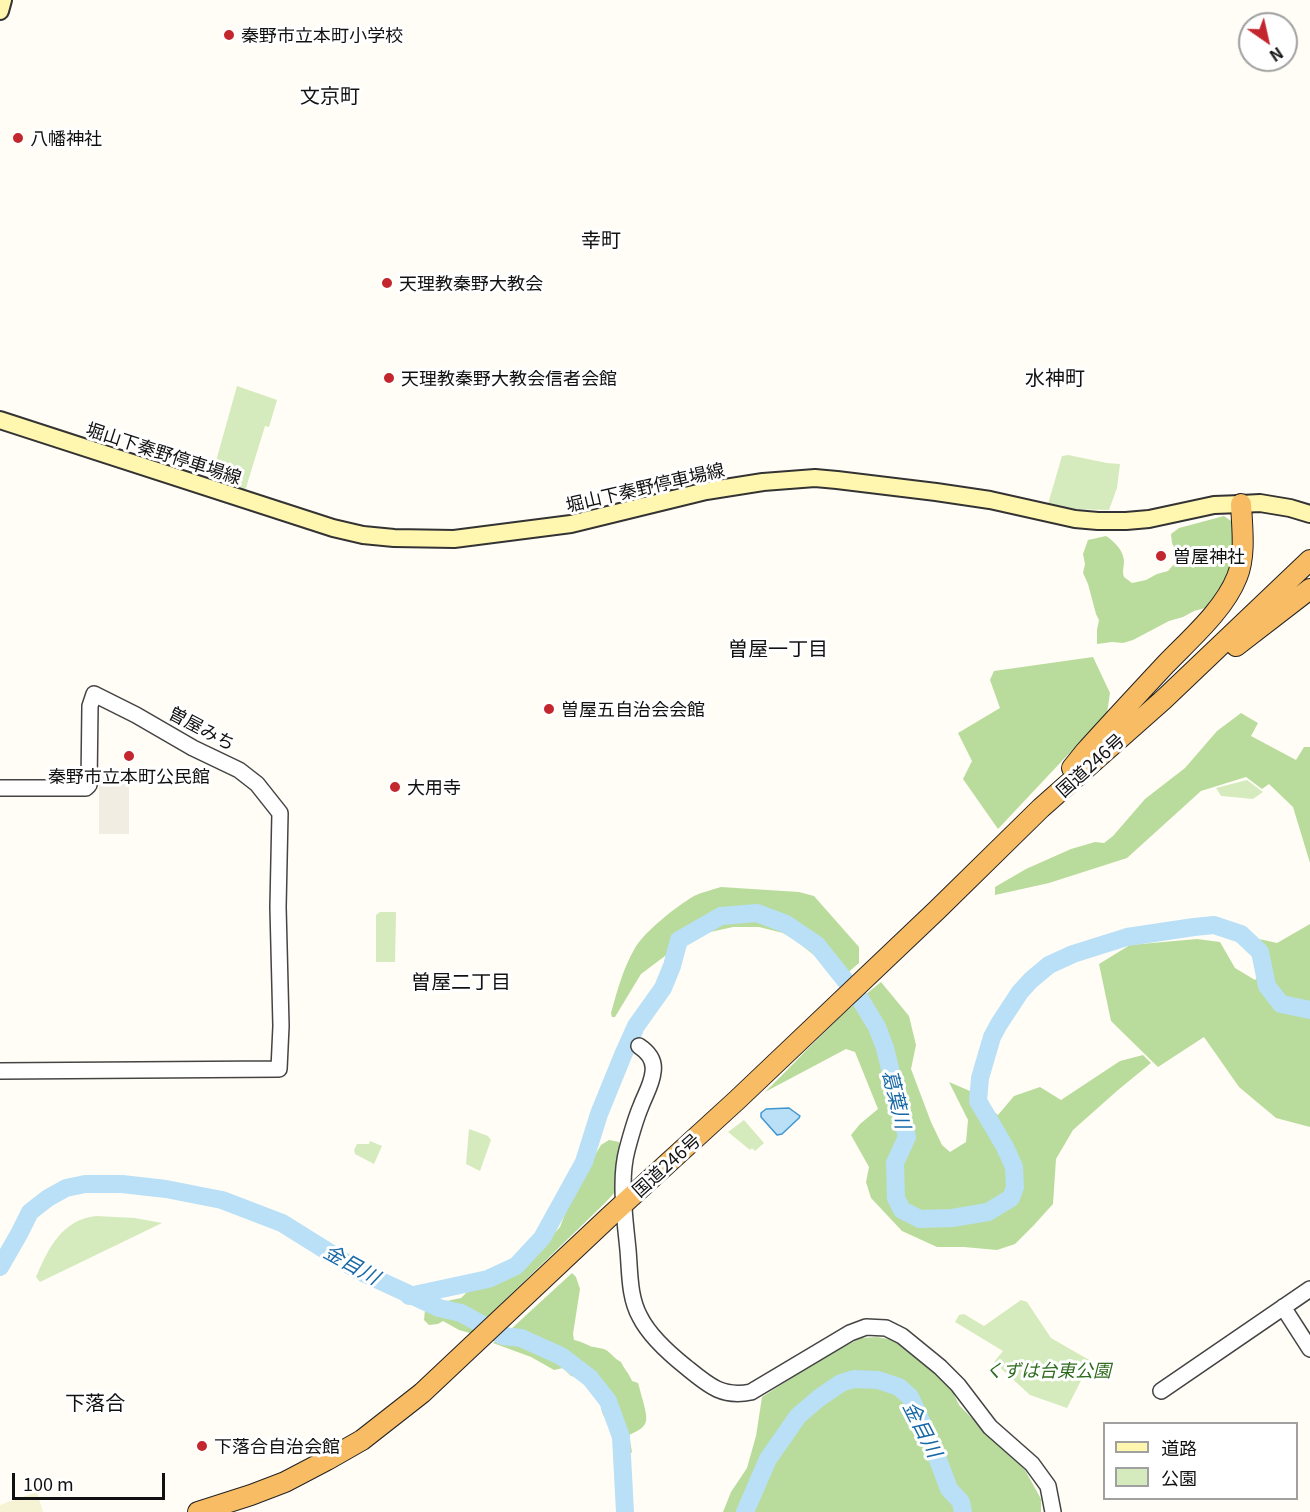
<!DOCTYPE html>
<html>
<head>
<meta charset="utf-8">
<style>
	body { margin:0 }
	#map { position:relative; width:1310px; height:1512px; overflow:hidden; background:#fffdf5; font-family:Georgia,"Noto Sans JP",serif }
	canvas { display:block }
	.legend { position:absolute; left:1103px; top:1422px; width:195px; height:78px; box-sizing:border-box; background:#fff; border:2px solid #a0a0a0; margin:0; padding:8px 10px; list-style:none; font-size:18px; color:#111 }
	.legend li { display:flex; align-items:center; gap:12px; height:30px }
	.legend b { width:30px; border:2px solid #a0a0a0 }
	.north { position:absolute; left:1238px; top:12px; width:60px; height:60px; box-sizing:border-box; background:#fff; border:2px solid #a0a0a0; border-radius:50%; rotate:146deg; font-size:16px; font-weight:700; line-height:24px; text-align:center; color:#111 }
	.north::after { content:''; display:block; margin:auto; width:21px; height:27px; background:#c4262e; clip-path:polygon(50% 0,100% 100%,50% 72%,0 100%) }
	.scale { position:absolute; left:12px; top:1473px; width:153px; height:27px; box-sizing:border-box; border:3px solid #111; border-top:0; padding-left:8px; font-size:18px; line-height:21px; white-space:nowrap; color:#111; -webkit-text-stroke:4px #fff; paint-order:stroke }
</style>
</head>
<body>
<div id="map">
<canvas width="1310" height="1512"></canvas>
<ul class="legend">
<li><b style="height:8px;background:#fff6b0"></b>道路</li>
<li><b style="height:16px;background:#d5ebbd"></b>公園</li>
</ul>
<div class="north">N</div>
<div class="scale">100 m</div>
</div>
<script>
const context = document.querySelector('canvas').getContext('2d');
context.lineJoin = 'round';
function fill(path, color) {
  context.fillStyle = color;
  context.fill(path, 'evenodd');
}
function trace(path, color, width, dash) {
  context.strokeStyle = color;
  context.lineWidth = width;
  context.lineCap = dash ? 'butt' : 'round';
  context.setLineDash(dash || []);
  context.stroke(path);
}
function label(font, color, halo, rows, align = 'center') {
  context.font = font + ' Georgia,"Noto Sans JP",serif';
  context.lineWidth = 6;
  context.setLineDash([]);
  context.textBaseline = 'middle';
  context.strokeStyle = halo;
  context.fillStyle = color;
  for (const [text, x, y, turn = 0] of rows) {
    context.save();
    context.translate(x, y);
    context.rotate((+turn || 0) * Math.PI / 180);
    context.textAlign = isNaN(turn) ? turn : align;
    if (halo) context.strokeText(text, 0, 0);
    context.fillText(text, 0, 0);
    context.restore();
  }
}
const farmland = new Path2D(`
	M 37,1492 L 43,1512 L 0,1512 L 0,1505 Z`);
const green = new Path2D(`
	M 237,386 L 277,400 L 269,427 L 265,426 L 245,491 L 211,479 Z
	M 1068,455 L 1107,463 L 1120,464 L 1117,488 L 1109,510 L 1074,509 L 1048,504 L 1062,456 Z
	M 1247,780 L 1263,792 L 1253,799 L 1221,796 L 1216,788 Z
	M 380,912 L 396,912 L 395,962 L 376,962 L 376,915 Z
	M 744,1120 L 764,1143 L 755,1151 L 752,1148 L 750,1150 L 728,1132 Z
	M 469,1129 L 488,1136 L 491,1140 L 480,1171 L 466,1164 Z
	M 370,1141 L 382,1146 L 374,1164 L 355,1154 L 354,1150 L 357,1144 L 369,1144 Z
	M 96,1216 L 135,1218 L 162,1223 L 40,1282 L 36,1277 C 49,1247 62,1220 96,1216 Z
	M 1021,1300 L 1027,1302 L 1051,1338 L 1091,1361 L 1067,1408 L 1030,1395 L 994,1362 L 1003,1351 L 955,1322 L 959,1315 L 964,1314 L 984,1326 Z`);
const forest = new Path2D(`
	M 1224,516 L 1234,523 L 1236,567 L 1209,607 L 1194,611 L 1183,617 L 1169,621 L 1133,640 L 1123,643 L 1112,642 L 1097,644 L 1097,630 L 1099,620 L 1096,614 L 1088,584 L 1083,573 L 1085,564 L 1083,554 L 1088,540 L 1106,536 C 1115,542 1123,550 1124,561 C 1124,567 1122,571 1124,577 L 1132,583 L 1146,580 L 1157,574 L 1168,571 L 1175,563 L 1177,553 L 1172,543 L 1171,534 L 1179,528 Z
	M 1093,657 L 1110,693 L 1107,713 L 998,829 L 963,779 L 972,761 L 958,733 L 1000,708 L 990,680 L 994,671 Z
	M 1241,713 L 1258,723 L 1251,736 L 1296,760 L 1304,747 L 1310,747 L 1310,863 L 1293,807 L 1269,784 L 1262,789 L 1246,777 L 1201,791 L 1127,858 L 1049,883 L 995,895 L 995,887 L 1026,869 L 1071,849 L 1095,842 L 1104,843 L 1113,836 L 1145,799 L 1185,768 L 1217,731 Z
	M 721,887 L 799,892 L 814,896 L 859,947 L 859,963 L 844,976 L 835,972 L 795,940 L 783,933 L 759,927 L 733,927 L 706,933 L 669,953 L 641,974 L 615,1017 L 612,1017 L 611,1013 C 617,992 623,968 635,948 C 645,931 677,906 694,896 C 702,892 712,890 721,887 Z
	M 1310,924 L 1310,1127 L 1276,1118 L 1239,1087 L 1204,1037 L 1158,1067 L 1111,1021 L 1099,964 L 1130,945 L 1197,939 L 1220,942 L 1235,968 L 1255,980 L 1268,965 L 1259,939 L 1277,943 Z
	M 881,982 L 909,1016 L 916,1045 L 911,1069 L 931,1122 L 942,1145 L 950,1152 L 966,1142 L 968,1120 L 949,1082 L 970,1091 L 998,1115 L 1014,1096 L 1040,1087 L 1061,1100 L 1120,1061 L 1143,1055 L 1151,1063 L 1118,1090 L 1073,1130 L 1056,1159 L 1053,1204 L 1034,1225 L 1015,1244 L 997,1250 L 964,1247 L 937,1247 L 902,1231 L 871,1198 L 866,1182 L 869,1167 L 851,1135 L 860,1124 L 878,1109 L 855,1052 L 846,1049 L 765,1092 C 803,1055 839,1014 881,982 Z
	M 609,1140 L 619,1142 L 620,1153 L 616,1191 L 605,1203 L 477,1327 L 470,1333 L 459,1330 L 443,1321 L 438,1324 L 429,1325 L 424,1320 L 425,1310 L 432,1304 L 461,1298 L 467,1292 L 502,1281 L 523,1267 L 560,1227 L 573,1193 L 584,1173 L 601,1145 Z
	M 572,1273 L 576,1277 L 580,1289 L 573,1334 L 574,1340 C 580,1341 583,1343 588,1345 C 593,1348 600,1347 606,1350 C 612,1354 615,1359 621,1362 C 624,1369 629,1373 632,1381 L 638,1383 C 640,1389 641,1395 643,1401 C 648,1421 650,1426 629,1435 L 632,1452 L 624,1460 L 607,1421 C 602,1414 600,1409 601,1400 L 579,1378 L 571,1376 L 563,1368 L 554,1370 L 531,1357 L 493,1343 L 510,1330 Z
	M 877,1337 L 894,1340 L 950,1386 L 959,1405 L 992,1439 L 1025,1470 L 1041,1499 L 1041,1512 L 723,1512 L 731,1492 L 747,1468 L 756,1436 L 762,1397 L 807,1368 L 841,1348 L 861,1338 Z`);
const plaza = new Path2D(`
	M 99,774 L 129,774 L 129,834 L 99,834 Z`);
const water = new Path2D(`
	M 789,1108 L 800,1116 L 799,1118 L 782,1134 L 777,1135 L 761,1117 L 761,1113 L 766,1109 Z`);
const river = new Path2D(`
	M 0,1267 L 19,1234 L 30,1212 L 48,1198 L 66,1188 L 85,1184 L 122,1184 L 166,1189 L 222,1200 L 282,1223 L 359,1271 L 439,1308 L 461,1313 L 503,1336 L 521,1338 L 561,1356 L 590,1378 L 608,1401 L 621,1437 L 625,1512
	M 409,1296 L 488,1279 L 516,1266 L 542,1238 L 584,1162 L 599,1114 L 623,1055 L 636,1026 L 663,988 L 672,966 L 679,940 L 721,916 L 757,913 L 786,924 L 817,945 L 860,999 L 877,1027 L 885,1048 L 907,1137 L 895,1163 L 896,1198 L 902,1210 L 920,1219 L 952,1218 L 988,1212 L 1011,1198 L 1015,1187 L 1014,1167 L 1005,1147 L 978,1101 L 980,1078 L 992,1037 L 999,1024 L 1020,992 L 1031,980 L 1049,965 L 1073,954 L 1127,937 L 1194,927 L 1214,925 L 1241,934 L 1260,952 L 1267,986 L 1281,1004 L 1310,1010
	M 745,1512 L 768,1459 L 798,1416 L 819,1398 L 841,1383 L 854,1379 L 878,1380 L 899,1387 L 910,1397 L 932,1444 L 949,1489 L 961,1502 L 963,1512`);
const tertiary = new Path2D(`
	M 0,788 L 86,788 L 89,785 L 90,706 L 94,694 L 136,715 L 193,748 L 239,770 L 257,784 L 280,813 L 278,907 L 281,1026 L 279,1069 L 0,1071
	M 639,1046 C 648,1052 655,1060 653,1072 C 652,1084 645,1095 641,1106 C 635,1120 631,1135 627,1150 C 619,1180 625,1219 628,1250 C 630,1273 629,1297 640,1317 C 649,1335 671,1355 686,1367 C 708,1385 722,1398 751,1392 L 850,1333 L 866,1327 L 886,1328 L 902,1336 L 940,1367 L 958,1385 L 990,1427 L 1032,1464 L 1048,1486 L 1053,1512
	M 1283,1307 L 1310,1349
	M 1161,1391 L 1310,1289`);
const secondary = new Path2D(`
	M 0,11 L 3,0
	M 0,420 L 333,528 L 363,535 L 394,538 L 454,539 L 571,524 L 706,491 L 763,482 L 815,478 L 837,480 L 936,492 L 990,500 L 1075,519 L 1098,521 L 1126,521 L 1149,519 L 1214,505 L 1241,504 L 1260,503 L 1290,508 L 1310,514`);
const trunk = new Path2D(`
	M 1236,646 L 1310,589
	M 1072,768 L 1084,753 C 1111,723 1138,694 1165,665 C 1190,639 1224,610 1237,577 C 1246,555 1242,527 1241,504
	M 198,1512 L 251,1495 L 285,1482 L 327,1460 L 362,1440 L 422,1393 L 609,1217 L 737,1100 L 937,910 L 1041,808 L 1163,700 L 1310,560`);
const markers = [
	[229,35,6,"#c4262e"],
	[18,138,6,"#c4262e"],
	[387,283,6,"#c4262e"],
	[389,378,6,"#c4262e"],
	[1161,556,6,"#c4262e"],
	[549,709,6,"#c4262e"],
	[129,756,6,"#c4262e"],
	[395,787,6,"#c4262e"],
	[202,1446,6,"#c4262e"]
];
const poiNames = [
	["秦野市立本町小学校",241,35],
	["八幡神社",30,138],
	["天理教秦野大教会",399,283],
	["天理教秦野大教会信者会館",401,378],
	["曽屋神社",1173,556],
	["曽屋五自治会会館",561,709],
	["秦野市立本町公民館",129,776,"center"],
	["大用寺",407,787],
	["下落合自治会館",214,1446]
];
const streetNames = [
	["堀山下秦野停車場線",164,453,18],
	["堀山下秦野停車場線",645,487,-13],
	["曽屋みち",202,728,28],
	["国道246号",1090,765,-42],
	["国道246号",666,1165,-42]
];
const parkNames = [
	["くずは台東公園",1048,1370]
];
const neighbourhoodNames = [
	["文京町",330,95],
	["幸町",601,239],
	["水神町",1055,377],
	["曽屋一丁目",778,648],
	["曽屋二丁目",461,981],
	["下落合",95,1402]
];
const waterNames = [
	["葛葉川",897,1099,76],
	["金目川",352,1264,29],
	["金目川",923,1429,63]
];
fill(farmland, '#f6f3d4');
fill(green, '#d5ebbd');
fill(forest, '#b9dc9c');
fill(plaza, '#f1ede2');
fill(water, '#b9e0f7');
trace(water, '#3f96cf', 1.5);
trace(river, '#b9e0f7', 18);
trace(tertiary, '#444', 18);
trace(secondary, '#333', 20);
trace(trunk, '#222', 22);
trace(tertiary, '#fff', 15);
trace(secondary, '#fff6b0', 16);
trace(trunk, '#f7bc64', 20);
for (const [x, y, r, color] of markers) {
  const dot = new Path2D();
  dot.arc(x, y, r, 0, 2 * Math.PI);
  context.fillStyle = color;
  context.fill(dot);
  trace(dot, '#fff', 2);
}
label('18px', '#111', '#fff', poiNames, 'left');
label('18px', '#111', '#fff', streetNames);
label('italic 18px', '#2f6b1f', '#fff', parkNames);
label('20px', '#111', '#fff', neighbourhoodNames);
label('italic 20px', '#1768a6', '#fff', waterNames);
</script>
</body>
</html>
